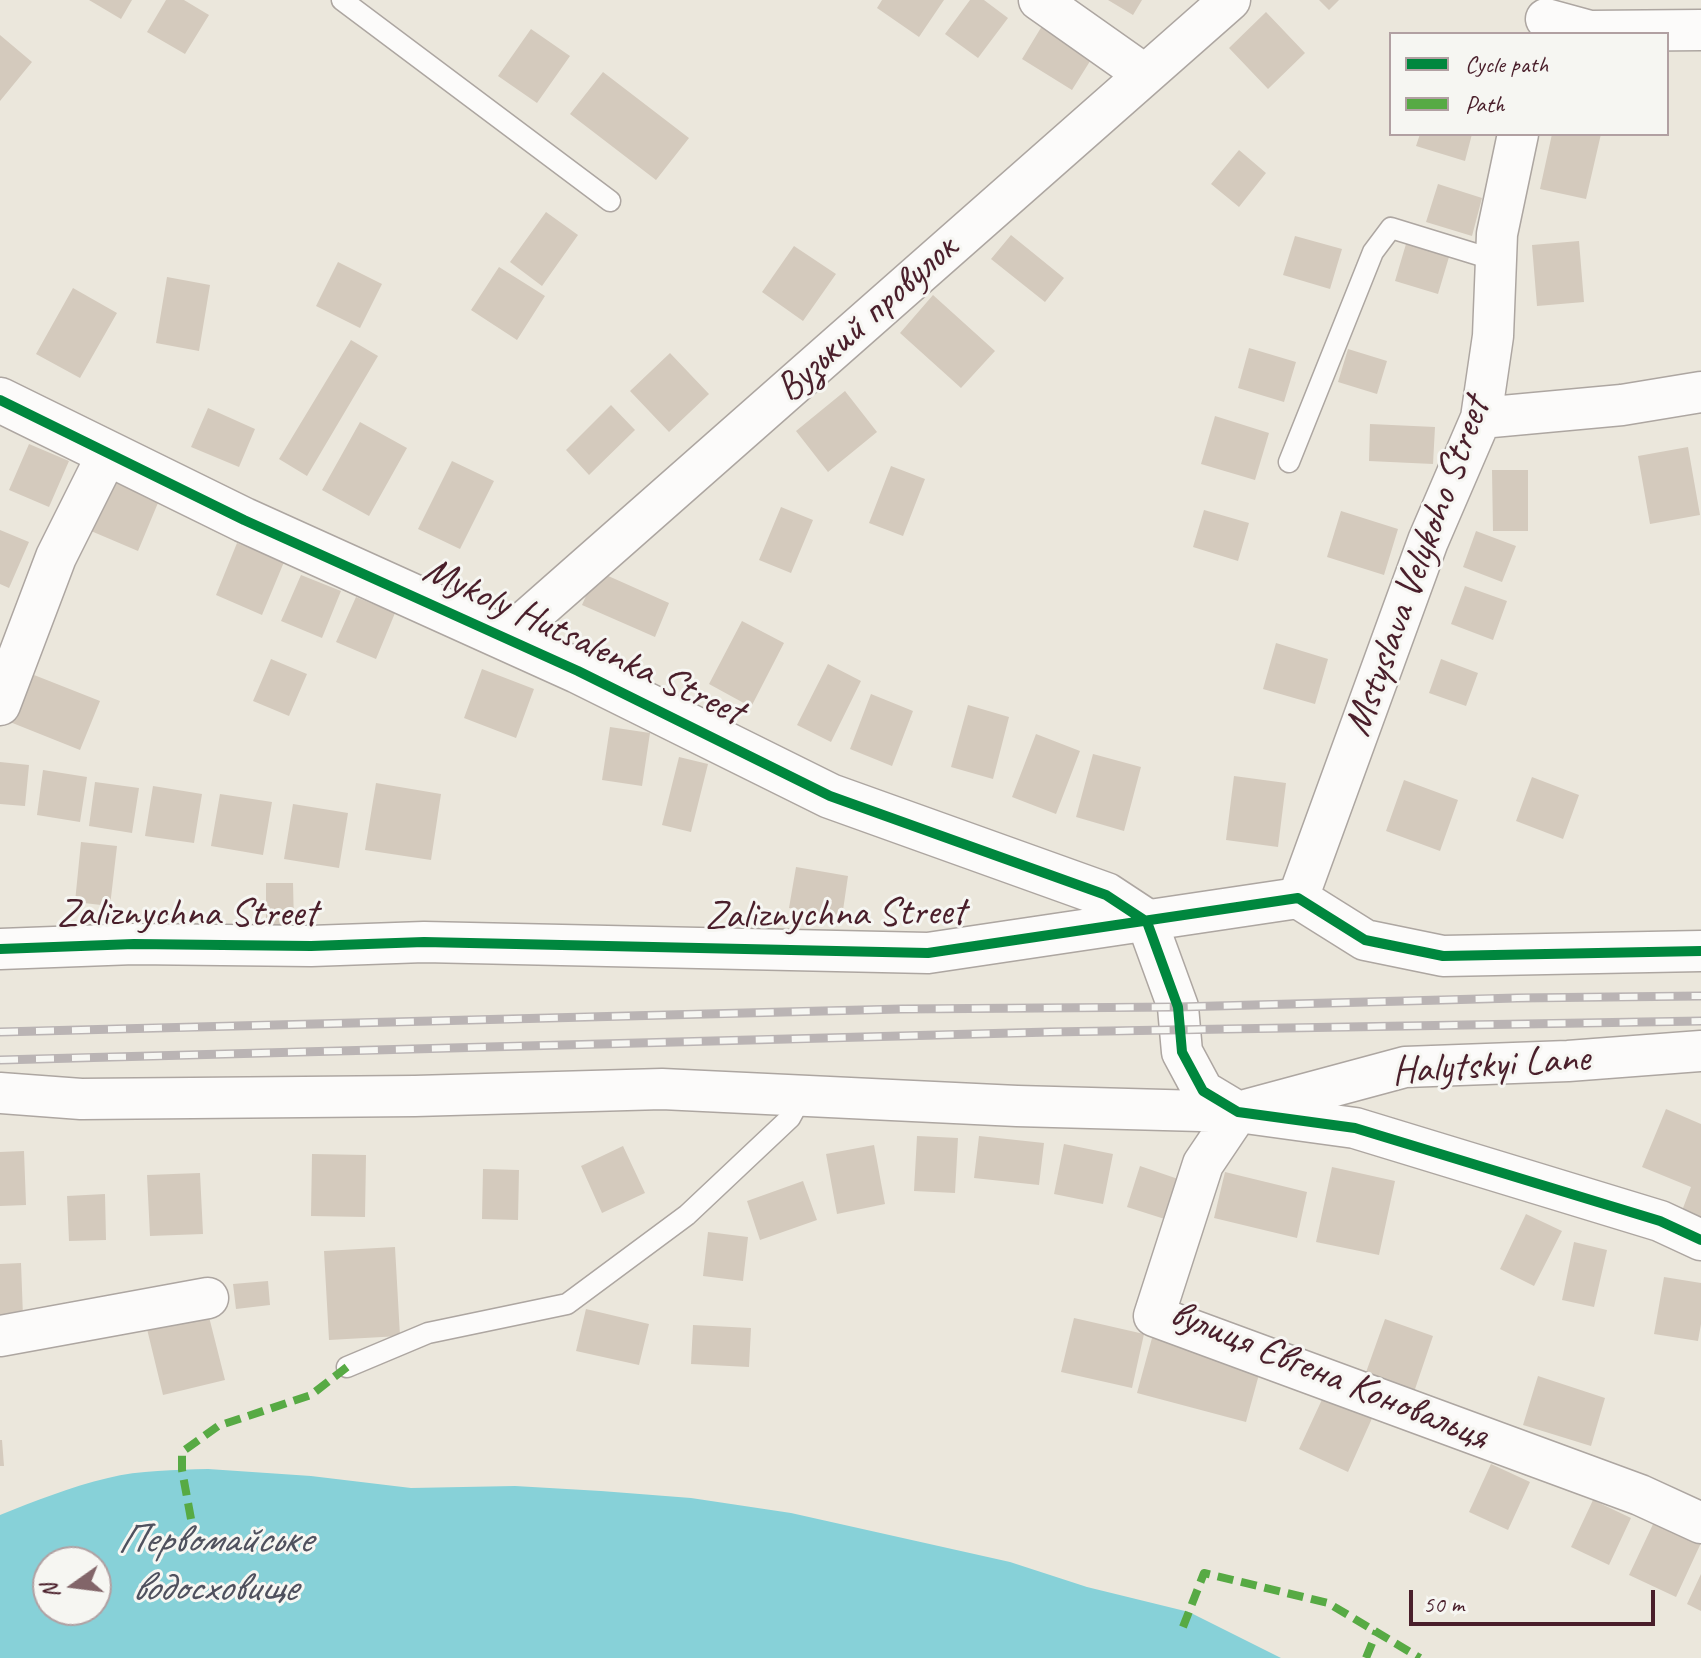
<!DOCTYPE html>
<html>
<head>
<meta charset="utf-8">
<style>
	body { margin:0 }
	#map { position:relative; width:1701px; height:1658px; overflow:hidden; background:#ebe7dc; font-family:Caveat,sans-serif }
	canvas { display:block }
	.legend { position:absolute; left:1389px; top:32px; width:280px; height:104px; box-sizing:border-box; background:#f6f6f2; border:2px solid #b1a0a2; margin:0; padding:10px 14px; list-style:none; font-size:24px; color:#4a1f2b }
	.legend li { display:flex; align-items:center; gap:16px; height:40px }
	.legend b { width:40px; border:2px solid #b1a0a2 }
	.north { position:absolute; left:32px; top:1546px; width:80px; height:80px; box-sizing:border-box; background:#f6f6f2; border:2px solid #b1a0a2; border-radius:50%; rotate:256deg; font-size:22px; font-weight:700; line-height:32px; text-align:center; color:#4a1f2b }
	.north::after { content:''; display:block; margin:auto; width:28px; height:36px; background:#826569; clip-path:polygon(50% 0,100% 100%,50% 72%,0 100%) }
	.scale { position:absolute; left:1409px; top:1590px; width:246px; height:36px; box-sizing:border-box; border:4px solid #4a1f2b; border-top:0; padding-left:10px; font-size:24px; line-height:28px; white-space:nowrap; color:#4a1f2b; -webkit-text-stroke:6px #f6f6f2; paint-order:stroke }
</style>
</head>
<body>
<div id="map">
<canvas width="1701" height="1658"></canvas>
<ul class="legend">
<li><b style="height:10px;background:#00873e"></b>Cycle path</li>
<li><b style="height:10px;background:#57aa44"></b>Path</li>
</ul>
<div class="north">N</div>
<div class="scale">50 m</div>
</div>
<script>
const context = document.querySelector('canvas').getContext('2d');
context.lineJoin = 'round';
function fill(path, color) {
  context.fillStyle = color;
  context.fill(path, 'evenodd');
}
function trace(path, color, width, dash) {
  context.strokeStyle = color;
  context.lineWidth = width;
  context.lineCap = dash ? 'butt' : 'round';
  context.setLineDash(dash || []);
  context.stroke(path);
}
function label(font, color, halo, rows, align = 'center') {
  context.font = font + ' Caveat,sans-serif';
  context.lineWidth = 6;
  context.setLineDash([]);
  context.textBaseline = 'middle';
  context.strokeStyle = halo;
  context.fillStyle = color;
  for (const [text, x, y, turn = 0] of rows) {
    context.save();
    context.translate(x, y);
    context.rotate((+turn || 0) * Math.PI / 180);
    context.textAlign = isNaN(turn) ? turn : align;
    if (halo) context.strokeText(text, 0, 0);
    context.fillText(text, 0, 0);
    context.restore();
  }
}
const water = new Path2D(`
	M 208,1469 L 311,1476 L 411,1488 L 515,1486 L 601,1491 L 691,1498 L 791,1513 L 1010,1562 L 1087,1587 L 1189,1612 L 1281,1658 L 0,1658 L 0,1515 C 35,1501 70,1487 108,1478 C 140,1470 175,1470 208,1469 ZM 48,1562 L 96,1562 L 96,1610 L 48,1610 Z`);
const building = new Path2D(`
	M 89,0 L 132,0 L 121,19 Z
	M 166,0 L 184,0 L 209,15 L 185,54 L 147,32 Z
	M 882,0 L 944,0 L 919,37 L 877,8 Z
	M 970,0 L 984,0 L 1008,18 L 978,58 L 945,34 Z
	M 1108,0 L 1142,0 L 1133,15 Z
	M 1319,0 L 1339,0 L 1329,10 Z
	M 1266,12 L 1305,53 L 1268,89 L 1229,48 Z
	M 1042,26 L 1092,58 L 1072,90 L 1022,59 Z
	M 531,29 L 570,56 L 537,103 L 498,76 Z
	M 0,35 L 32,62 L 0,101 Z
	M 603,72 L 689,138 L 656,180 L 570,114 Z
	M 1420,134 L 1472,134 L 1465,161 L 1416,146 Z
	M 1552,134 L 1601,134 L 1586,199 L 1540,189 Z
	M 1239,150 L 1266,173 L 1239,207 L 1211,184 Z
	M 1438,184 L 1482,198 L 1472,236 L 1426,222 Z
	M 546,212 L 578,235 L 542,286 L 510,262 Z
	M 1011,235 L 1064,278 L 1045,302 L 991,259 Z
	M 1295,236 L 1342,249 L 1330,289 L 1283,275 Z
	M 1579,241 L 1584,302 L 1537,306 L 1532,245 Z
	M 1406,244 L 1449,257 L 1438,294 L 1395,281 Z
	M 794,246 L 836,274 L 803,321 L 762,292 Z
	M 338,262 L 382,284 L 360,328 L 316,306 Z
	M 499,267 L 545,296 L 517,340 L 471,310 Z
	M 167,277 L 210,285 L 199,351 L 156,343 Z
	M 73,288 L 117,313 L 80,378 L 36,354 Z
	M 933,295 L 995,351 L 961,388 L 900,333 Z
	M 351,340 L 378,356 L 307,476 L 279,459 Z
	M 1249,348 L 1296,362 L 1284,402 L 1238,388 Z
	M 1348,349 L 1387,361 L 1377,394 L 1338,382 Z
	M 670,353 L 709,394 L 669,432 L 630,391 Z
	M 845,391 L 877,432 L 828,472 L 796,431 Z
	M 611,405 L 635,430 L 589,475 L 566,450 Z
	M 208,408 L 255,429 L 239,467 L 191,447 Z
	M 1215,416 L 1269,433 L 1255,480 L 1201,464 Z
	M 360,422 L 407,448 L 369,516 L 322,490 Z
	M 1370,424 L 1435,427 L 1433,464 L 1369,461 Z
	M 29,444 L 69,461 L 49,507 L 9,490 Z
	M 1688,447 L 1700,515 L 1650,524 L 1638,456 Z
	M 452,461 L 494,481 L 460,549 L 418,529 Z
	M 891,466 L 925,479 L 903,536 L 869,523 Z
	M 1492,470 L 1528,470 L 1528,531 L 1493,531 Z
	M 113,479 L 160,498 L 138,551 L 91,531 Z
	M 781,507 L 813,520 L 791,573 L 759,560 Z
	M 1204,510 L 1249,523 L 1238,561 L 1193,547 Z
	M 1341,511 L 1398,529 L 1384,575 L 1327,557 Z
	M 0,530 L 29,542 L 9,588 L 0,584 Z
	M 1476,531 L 1516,546 L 1502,582 L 1463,567 Z
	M 237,543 L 284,562 L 262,615 L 216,595 Z
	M 597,571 L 669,603 L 655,637 L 582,605 Z
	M 301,575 L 341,591 L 322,638 L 281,621 Z
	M 1465,586 L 1507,601 L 1493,640 L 1451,624 Z
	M 356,597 L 395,613 L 376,659 L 336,642 Z
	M 742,621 L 784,643 L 751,707 L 709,684 Z
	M 1276,643 L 1328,659 L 1315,704 L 1263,689 Z
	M 271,659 L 307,674 L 289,716 L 253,701 Z
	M 1441,659 L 1478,673 L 1466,706 L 1429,693 Z
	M 828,664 L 861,681 L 831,742 L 797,725 Z
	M 482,669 L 534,689 L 516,738 L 464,718 Z
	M 29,673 L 100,701 L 80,750 L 10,722 Z
	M 871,694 L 913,711 L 892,766 L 850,749 Z
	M 968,705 L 1009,717 L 993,779 L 951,767 Z
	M 610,727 L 650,733 L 642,786 L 602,780 Z
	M 1036,734 L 1080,751 L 1056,814 L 1012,797 Z
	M 1093,754 L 1141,767 L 1124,831 L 1076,817 Z
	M 679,757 L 708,764 L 691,832 L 662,825 Z
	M 0,762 L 29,765 L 25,806 L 0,804 Z
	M 43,770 L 87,777 L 80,822 L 37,815 Z
	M 1234,776 L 1286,783 L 1278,847 L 1226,840 Z
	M 1532,777 L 1579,795 L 1563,839 L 1516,821 Z
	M 1404,780 L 1458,800 L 1440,851 L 1386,831 Z
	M 95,782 L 139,788 L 132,833 L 89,826 Z
	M 376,783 L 441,794 L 431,860 L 365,850 Z
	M 153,786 L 202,794 L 194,843 L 145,836 Z
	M 220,794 L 272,802 L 263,855 L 211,846 Z
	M 293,804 L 348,813 L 339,868 L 284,859 Z
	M 81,842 L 117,846 L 110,906 L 75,902 Z
	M 796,867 L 848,876 L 842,917 L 789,908 Z
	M 266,883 L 293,883 L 294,924 L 266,925 Z
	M 1666,1109 L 1701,1124 L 1701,1224 L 1680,1216 L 1691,1187 L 1642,1167 Z
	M 917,1136 L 958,1138 L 955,1193 L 914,1191 Z
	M 979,1136 L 1044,1143 L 1039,1185 L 974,1178 Z
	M 1064,1144 L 1113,1154 L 1103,1204 L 1054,1194 Z
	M 874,1145 L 885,1204 L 837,1214 L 826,1154 Z
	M 623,1146 L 645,1193 L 602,1213 L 581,1166 Z
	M 24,1151 L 26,1205 L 0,1206 L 0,1152 Z
	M 312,1154 L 366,1155 L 365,1217 L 311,1216 Z
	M 1140,1166 L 1184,1181 L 1171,1221 L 1127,1207 Z
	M 1332,1167 L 1395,1181 L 1379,1255 L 1316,1242 Z
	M 483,1169 L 519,1170 L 518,1220 L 482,1219 Z
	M 1225,1172 L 1307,1192 L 1297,1238 L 1214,1218 Z
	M 200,1173 L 203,1234 L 150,1236 L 147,1175 Z
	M 803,1181 L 817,1220 L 760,1240 L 747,1201 Z
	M 105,1194 L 106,1240 L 69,1241 L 67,1196 Z
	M 1526,1214 L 1562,1231 L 1534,1286 L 1500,1269 Z
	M 708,1232 L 748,1237 L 743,1281 L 703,1276 Z
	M 1574,1242 L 1607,1250 L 1594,1307 L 1562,1300 Z
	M 395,1247 L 400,1336 L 329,1340 L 324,1251 Z
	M 21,1263 L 23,1317 L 0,1318 L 0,1264 Z
	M 1664,1277 L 1701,1283 L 1701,1324 L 1698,1341 L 1654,1334 Z
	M 268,1281 L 270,1305 L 236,1309 L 233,1284 Z
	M 586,1309 L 649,1324 L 639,1365 L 576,1351 Z
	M 208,1313 L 225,1380 L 163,1395 L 147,1329 Z
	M 1074,1318 L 1144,1334 L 1132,1388 L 1061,1372 Z
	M 1385,1319 L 1433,1336 L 1413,1395 L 1364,1378 Z
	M 693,1325 L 751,1328 L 749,1367 L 691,1364 Z
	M 1152,1338 L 1261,1367 L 1246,1422 L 1137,1393 Z
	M 1538,1376 L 1605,1398 L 1591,1446 L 1523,1425 Z
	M 1326,1391 L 1374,1414 L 1348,1472 L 1299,1449 Z
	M 0,1440 L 2,1440 L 4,1466 L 0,1466 Z
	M 1491,1464 L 1530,1482 L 1508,1530 L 1469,1512 Z
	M 1593,1500 L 1631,1518 L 1609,1565 L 1571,1547 Z
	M 1655,1520 L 1701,1543 L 1676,1597 L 1629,1575 Z
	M 1701,1574 L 1701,1611 L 1687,1604 Z`);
const lane = new Path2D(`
	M 342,0 L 610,201
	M 1289,462 L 1373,252 L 1391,228 L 1495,260
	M 347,1367 L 428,1333 L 567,1304 L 687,1215 L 790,1118 L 802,1096`);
const street = new Path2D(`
	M 1039,0 L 1144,74
	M 1546,19 L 1590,31 L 1701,30
	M 1481,418 L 1622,405 L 1701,392
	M 506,638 L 1230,0
	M 0,705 L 56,557 L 108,453
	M 1298,898 L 1428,541 L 1481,418 L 1493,336 L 1497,234 L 1518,134
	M 1147,922 L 1178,1007 L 1182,1052 L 1203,1091 L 1238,1112 L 1355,1128 L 1660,1221 L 1701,1240
	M 0,949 L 134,944 L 311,946 L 424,942 L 928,953 L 1298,898 L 1365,940 L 1443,956 L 1701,951
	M 0,1093 L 81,1099 L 415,1096 L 662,1089 L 1017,1106 L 1238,1112 L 1405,1067 L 1568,1061 L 1701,1051
	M 1238,1112 L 1203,1164 L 1154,1316 L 1640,1495 L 1701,1523
	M 0,1336 L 208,1298`);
const secondary = new Path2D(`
	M 0,400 L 244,520 L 578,671 L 830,796 L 1106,895 L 1147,922`);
const rail = new Path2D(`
	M 0,1032 L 901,1009 L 1178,1007 L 1517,998 L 1701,996
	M 0,1060 L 1050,1032 L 1701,1021`);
const quiet = new Path2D(`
	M 191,1519 L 182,1470 L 182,1452 L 218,1426 L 311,1395 L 347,1367
	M 1183,1627 L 1204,1573 L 1328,1603 L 1420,1658
	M 1366,1658 L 1377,1631`);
const cycleway = new Path2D(`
	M 0,400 L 244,520 L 578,671 L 830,796 L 1106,895 L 1147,922 L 1178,1007 L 1182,1052 L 1203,1091 L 1238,1112 L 1355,1128 L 1660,1221 L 1701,1240
	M 0,949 L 134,944 L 311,946 L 424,942 L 928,953 L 1298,898 L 1365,940 L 1443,956 L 1701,951`);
const streetNames = [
	["Вузький провулок",867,319,-42],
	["Mstyslava Velykoho Street",1418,567,-70],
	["Mykoly Hutsalenka Street",583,642,25],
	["Zaliznychna Street",187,915],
	["Zaliznychna Street",835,915,-1],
	["Halytskyi Lane",1491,1066,-4],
	["вулиця Євгена Коновальця",1329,1376,22]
];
const waterNames = [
	["Первомайське",214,1541],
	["водосховище",214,1589]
];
fill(water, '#87d1d8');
fill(building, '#d4cabd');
trace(lane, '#ada6a1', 23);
trace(street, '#ada6a1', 43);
trace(secondary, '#ada6a1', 47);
trace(lane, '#fcfbfa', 20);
trace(street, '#fcfbfa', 40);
trace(secondary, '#fcfbfa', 44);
trace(rail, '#bab4b4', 9);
trace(rail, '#f6f6f2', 6, [18]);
trace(quiet, '#57aa44', 8, [16, 8]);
trace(cycleway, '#00873e', 10);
label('40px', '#4a1f2b', '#f6f6f2', streetNames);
label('italic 42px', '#4f515e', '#f6f6f2', waterNames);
</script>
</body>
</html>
